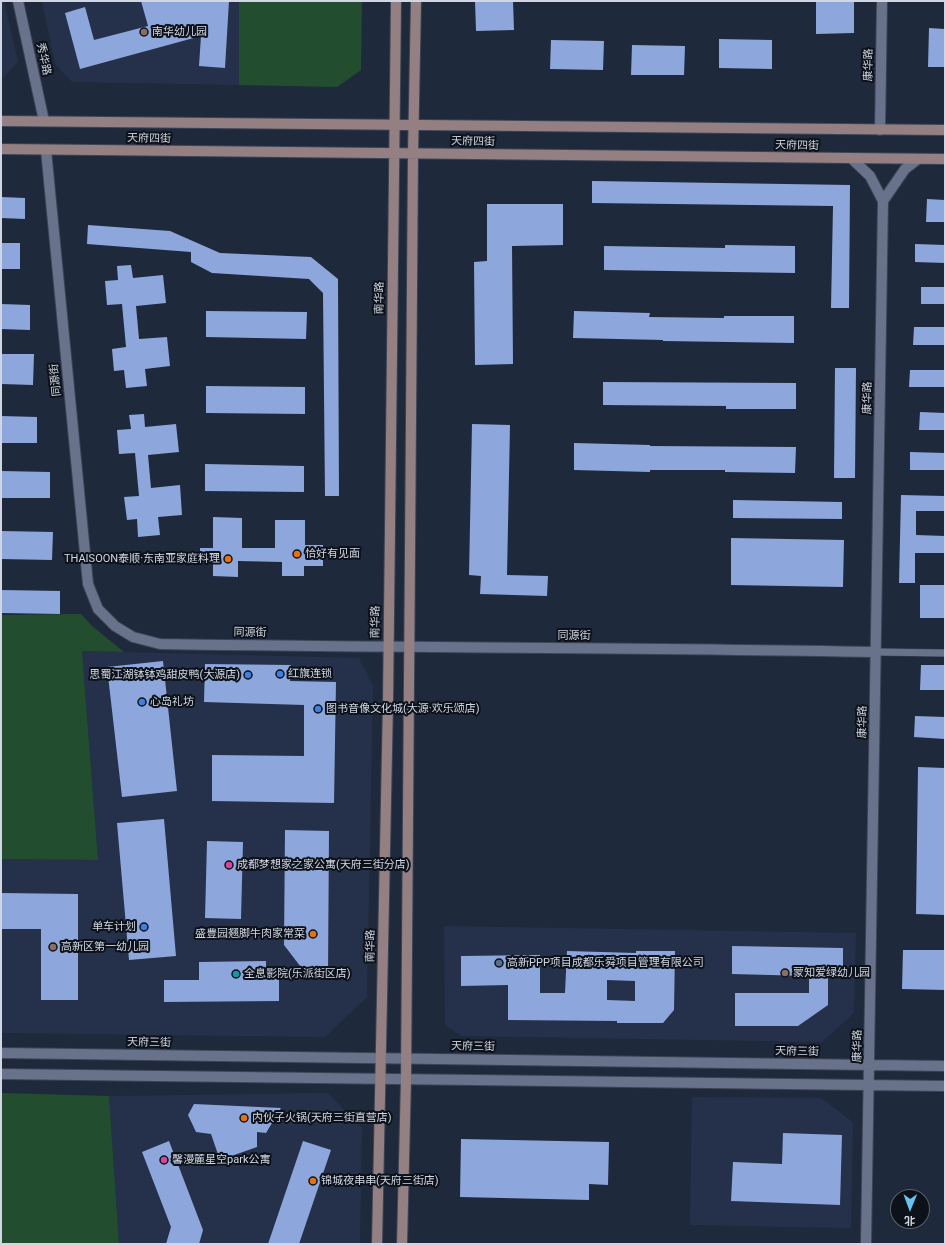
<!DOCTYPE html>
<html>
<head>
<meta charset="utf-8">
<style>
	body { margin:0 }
	#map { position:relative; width:946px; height:1245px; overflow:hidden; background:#1f293c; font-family:Roboto,"Noto Sans SC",sans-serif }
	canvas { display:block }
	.frame { position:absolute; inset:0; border:2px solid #d0d6e3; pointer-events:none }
	.north { position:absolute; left:890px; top:1189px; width:40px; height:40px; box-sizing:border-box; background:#0d121a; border:1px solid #5b606a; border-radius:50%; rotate:181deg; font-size:11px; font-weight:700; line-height:16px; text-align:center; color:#d0d6e3 }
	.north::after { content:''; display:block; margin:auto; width:14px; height:18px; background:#67c4f0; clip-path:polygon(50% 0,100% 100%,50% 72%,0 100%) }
</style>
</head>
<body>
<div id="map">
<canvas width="946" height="1245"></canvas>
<div class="frame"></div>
<div class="north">北</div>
</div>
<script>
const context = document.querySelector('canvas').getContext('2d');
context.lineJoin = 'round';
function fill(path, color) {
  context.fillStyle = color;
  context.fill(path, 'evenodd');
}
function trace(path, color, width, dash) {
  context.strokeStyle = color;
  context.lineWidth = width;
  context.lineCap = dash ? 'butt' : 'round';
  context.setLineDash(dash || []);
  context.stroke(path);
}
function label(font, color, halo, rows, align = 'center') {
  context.font = font + ' Roboto,"Noto Sans SC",sans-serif';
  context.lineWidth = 4;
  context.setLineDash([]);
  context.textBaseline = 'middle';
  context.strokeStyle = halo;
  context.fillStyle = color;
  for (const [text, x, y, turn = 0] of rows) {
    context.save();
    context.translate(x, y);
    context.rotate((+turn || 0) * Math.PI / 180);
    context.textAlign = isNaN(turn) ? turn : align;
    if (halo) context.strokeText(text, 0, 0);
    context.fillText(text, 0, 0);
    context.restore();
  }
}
const built = new Path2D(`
	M 1,1 L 4,1 L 18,62 L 1,80 Z
	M 42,1 L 240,1 L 239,85 L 72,82 L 55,64 Z
	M 82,651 L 359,658 L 373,686 L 367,997 L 325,1037 L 1,1033 L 1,859 L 98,860 Z
	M 444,926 L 856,933 L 854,1013 L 822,1042 L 462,1036 L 445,1025 Z
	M 328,1093 L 362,1128 L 360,1244 L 119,1244 L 109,1096 Z
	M 692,1097 L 821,1098 L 853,1122 L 851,1228 L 690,1225 Z`);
const green = new Path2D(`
	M 239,1 L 362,1 L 361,70 L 337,87 L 239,85 Z
	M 81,614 L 92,626 L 124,652 L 82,651 L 98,860 L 1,859 L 1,615 Z
	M 1,1093 L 109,1096 L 119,1244 L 1,1244 Z`);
const building = new Path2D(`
	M 141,1 L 229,1 L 225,68 L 199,66 L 201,36 L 80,69 L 65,13 L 85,7 L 94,40 L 148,26 Z
	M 475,1 L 513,1 L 514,30 L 476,31 Z
	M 816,1 L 854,1 L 854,33 L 816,34 Z
	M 929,28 L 945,29 L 945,67 L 928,67 Z
	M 719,39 L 772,40 L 772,69 L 719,68 Z
	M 551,40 L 604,41 L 603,70 L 550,69 Z
	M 632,45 L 685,46 L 684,75 L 631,75 Z
	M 592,181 L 850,185 L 849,308 L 831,308 L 833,206 L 592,203 Z
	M 1,197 L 25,198 L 25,219 L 1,218 Z
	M 927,199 L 945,200 L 945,222 L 926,222 Z
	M 487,204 L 563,204 L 563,245 L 512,246 L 513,364 L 475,365 L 474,262 L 487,261 Z
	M 88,225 L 170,231 L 220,253 L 311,257 L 338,279 L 339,496 L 325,496 L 323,293 L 309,279 L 212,273 L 191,262 L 191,252 L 87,244 Z
	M 1,243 L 20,243 L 20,269 L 1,269 Z
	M 915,244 L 945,245 L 945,263 L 915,262 Z
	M 725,245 L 795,246 L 795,273 L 604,270 L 604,246 L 725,248 Z
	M 131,265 L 133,278 L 163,275 L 166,303 L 136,306 L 139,339 L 167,337 L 170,366 L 145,369 L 147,386 L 126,388 L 124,370 L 114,371 L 112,349 L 126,347 L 122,304 L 107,305 L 105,281 L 118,280 L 117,266 Z
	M 921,287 L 945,287 L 945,304 L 921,304 Z
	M 1,304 L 30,305 L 30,330 L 1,329 Z
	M 206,311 L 307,312 L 306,339 L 206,337 Z
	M 574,311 L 650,313 L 649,317 L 724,318 L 724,316 L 794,316 L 794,343 L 663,341 L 663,340 L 573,338 Z
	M 914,327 L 945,327 L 945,345 L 913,345 Z
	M 1,354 L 34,354 L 33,385 L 1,384 Z
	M 835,368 L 856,368 L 855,478 L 834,478 Z
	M 910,370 L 945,370 L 945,387 L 909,387 Z
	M 603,382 L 796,383 L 796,409 L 726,409 L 726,406 L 603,405 Z
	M 206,386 L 305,387 L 305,414 L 206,413 Z
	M 920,412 L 945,413 L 945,430 L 919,430 Z
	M 144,414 L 145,427 L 176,424 L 179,452 L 148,455 L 151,488 L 180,485 L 182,515 L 158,517 L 160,535 L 138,537 L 137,519 L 127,520 L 124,497 L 139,496 L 135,453 L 119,454 L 117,430 L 131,429 L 129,415 Z
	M 1,416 L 37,417 L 37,443 L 1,443 Z
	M 472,424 L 510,425 L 507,575 L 548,576 L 547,596 L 480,594 L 481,576 L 469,575 Z
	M 574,443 L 650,445 L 650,446 L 796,447 L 795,473 L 725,472 L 725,470 L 650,470 L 650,472 L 574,470 Z
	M 910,452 L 945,453 L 945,470 L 910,470 Z
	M 205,464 L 304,466 L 304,492 L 205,491 Z
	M 1,471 L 50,472 L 50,498 L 1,498 Z
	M 901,495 L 945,496 L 945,511 L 916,511 L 916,535 L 945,536 L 945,553 L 915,553 L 915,583 L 899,583 Z
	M 733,500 L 842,502 L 842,519 L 733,518 Z
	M 213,517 L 242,518 L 242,548 L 275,548 L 275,520 L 305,520 L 305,545 L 323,545 L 323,566 L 304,566 L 304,576 L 282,576 L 282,562 L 238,561 L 238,577 L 213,576 L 213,563 L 200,562 L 200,548 L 213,548 Z
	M 1,531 L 53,532 L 52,560 L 1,559 Z
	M 731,538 L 844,540 L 843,587 L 731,585 Z
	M 920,585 L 945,585 L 945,618 L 920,618 Z
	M 1,590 L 60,591 L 60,614 L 1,613 Z
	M 163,661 L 177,791 L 122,797 L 107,667 Z
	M 205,664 L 291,665 L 290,681 L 336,682 L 334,803 L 212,801 L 212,755 L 304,756 L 304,705 L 204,702 Z
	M 921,665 L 945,665 L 945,690 L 920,690 Z
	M 915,716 L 945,717 L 945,739 L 914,737 Z
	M 918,767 L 945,768 L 945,915 L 916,914 Z
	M 164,819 L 176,956 L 129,960 L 117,823 Z
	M 285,830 L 329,831 L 328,975 L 307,975 L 284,945 Z
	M 207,841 L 243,842 L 241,919 L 205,918 Z
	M 1,893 L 78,894 L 78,1000 L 41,1000 L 41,929 L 1,929 Z
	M 732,946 L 843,948 L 843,976 L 828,976 L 828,1005 L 798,1026 L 735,1026 L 735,993 L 809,993 L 809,976 L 732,974 Z
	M 903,950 L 945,950 L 945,990 L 902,989 Z
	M 567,951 L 636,953 L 636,951 L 675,951 L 674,1010 L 663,1023 L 617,1023 L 617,1021 L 508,1020 L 508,985 L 461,986 L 461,956 L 540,955 L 540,993 L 565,993 ZM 607,980 L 635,981 L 635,1001 L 607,1000 Z
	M 266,961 L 266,979 L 279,979 L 279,1001 L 164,1002 L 164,980 L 199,980 L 199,962 Z
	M 194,1104 L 281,1108 L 266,1133 L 257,1132 L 257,1147 L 220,1160 L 211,1134 L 196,1132 L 188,1115 Z
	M 783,1133 L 842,1135 L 840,1205 L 731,1201 L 733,1162 L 782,1164 Z
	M 461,1139 L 609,1142 L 608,1185 L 589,1184 L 589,1200 L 460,1197 Z
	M 169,1141 L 203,1230 L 199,1244 L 166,1244 L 171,1227 L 142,1152 Z
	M 303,1141 L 331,1150 L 299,1244 L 268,1244 Z`);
const pedestrian = new Path2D(`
	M 876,652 L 945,653`);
const minor = new Path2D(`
	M 880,130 L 882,1
	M 46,150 L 88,584 L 98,609 L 115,626 L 133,637 L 160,644 C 399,648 637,647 876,652
	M 851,158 L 870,176 L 883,201 L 905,169 L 918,159`);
const tertiary = new Path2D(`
	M 18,1 L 44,121
	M 1,1053 L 945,1066
	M 1,1074 L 945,1086
	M 866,1244 L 883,201`);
const secondary = new Path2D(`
	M 1,121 L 945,130
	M 1,149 L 945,159
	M 377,1244 L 388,702 L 396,1
	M 402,1244 L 406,1079 L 413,154 L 416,1`);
const markers = [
	[144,32,4,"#8d6e63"],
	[297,554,4,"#e8710a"],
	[228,559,4,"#e8710a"],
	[280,674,4,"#3f7fe0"],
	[248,675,4,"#3f7fe0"],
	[142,702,4,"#3f7fe0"],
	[318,709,4,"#3f7fe0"],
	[229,865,4,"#d1479c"],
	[144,927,4,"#3f7fe0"],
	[313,934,4,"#e8710a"],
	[53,947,4,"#8d6e63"],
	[499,963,4,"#5c6f8a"],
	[785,973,4,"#8d6e63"],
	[236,974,4,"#0f9aa8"],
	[244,1118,4,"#e8710a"],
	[164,1160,4,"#d1479c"],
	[313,1181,4,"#e8710a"]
];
const poiNames = [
	["南华幼儿园",152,32],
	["恰好有见面",305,554],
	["THAISOON泰顺·东南亚家庭料理",220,559,"right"],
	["红旗连锁",288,674],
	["思蜀江湖钵钵鸡甜皮鸭(大源店)",240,675,"right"],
	["心岛礼坊",150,702],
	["图书音像文化城(大源·欢乐颂店)",326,709],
	["成都梦想家之家公寓(天府三街分店)",237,865],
	["单车计划",136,927,"right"],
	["盛豊园翘脚牛肉家常菜",305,934,"right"],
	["高新区第一幼儿园",61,947],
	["高新PPP项目成都乐舜项目管理有限公司",507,963],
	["蒙知爱绿幼儿园",793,973],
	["全息影院(乐派街区店)",244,974],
	["内伙子火锅(天府三街直营店)",252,1118],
	["馨漫麓星空park公寓",172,1160],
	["锦城夜串串(天府三街店)",321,1181]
];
const streetNames = [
	["秀华路",43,59,78],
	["康华路",869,65,-89],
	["天府四街",149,139,1],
	["天府四街",473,142,1],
	["天府四街",797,146,1],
	["南华路",380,298,-89],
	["同源街",56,380,-96],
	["康华路",868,398,-89],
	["南华路",376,622,-89],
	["同源街",250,633,1],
	["同源街",574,636],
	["康华路",863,722,-89],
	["南华路",371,946,-89],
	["天府三街",149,1043,1],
	["康华路",858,1046,-89],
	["天府三街",473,1047,1],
	["天府三街",797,1052,1]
];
fill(built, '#25314a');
fill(green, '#224e2f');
fill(building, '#8da7dc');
trace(pedestrian, '#3d4455', 8);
trace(minor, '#3d4455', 12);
trace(tertiary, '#3d4455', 12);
trace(secondary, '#3d4455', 12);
trace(pedestrian, '#68738b', 7);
trace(minor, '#68738b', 10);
trace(tertiary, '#68738b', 10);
trace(secondary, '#948082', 10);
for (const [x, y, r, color] of markers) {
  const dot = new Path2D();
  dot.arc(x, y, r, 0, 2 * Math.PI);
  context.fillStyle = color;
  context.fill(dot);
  trace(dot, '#0d121a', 1.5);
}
label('11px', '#d0d6e3', '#0d121a', poiNames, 'left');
label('11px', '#d0d6e3', '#0d121a', streetNames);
</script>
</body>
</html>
